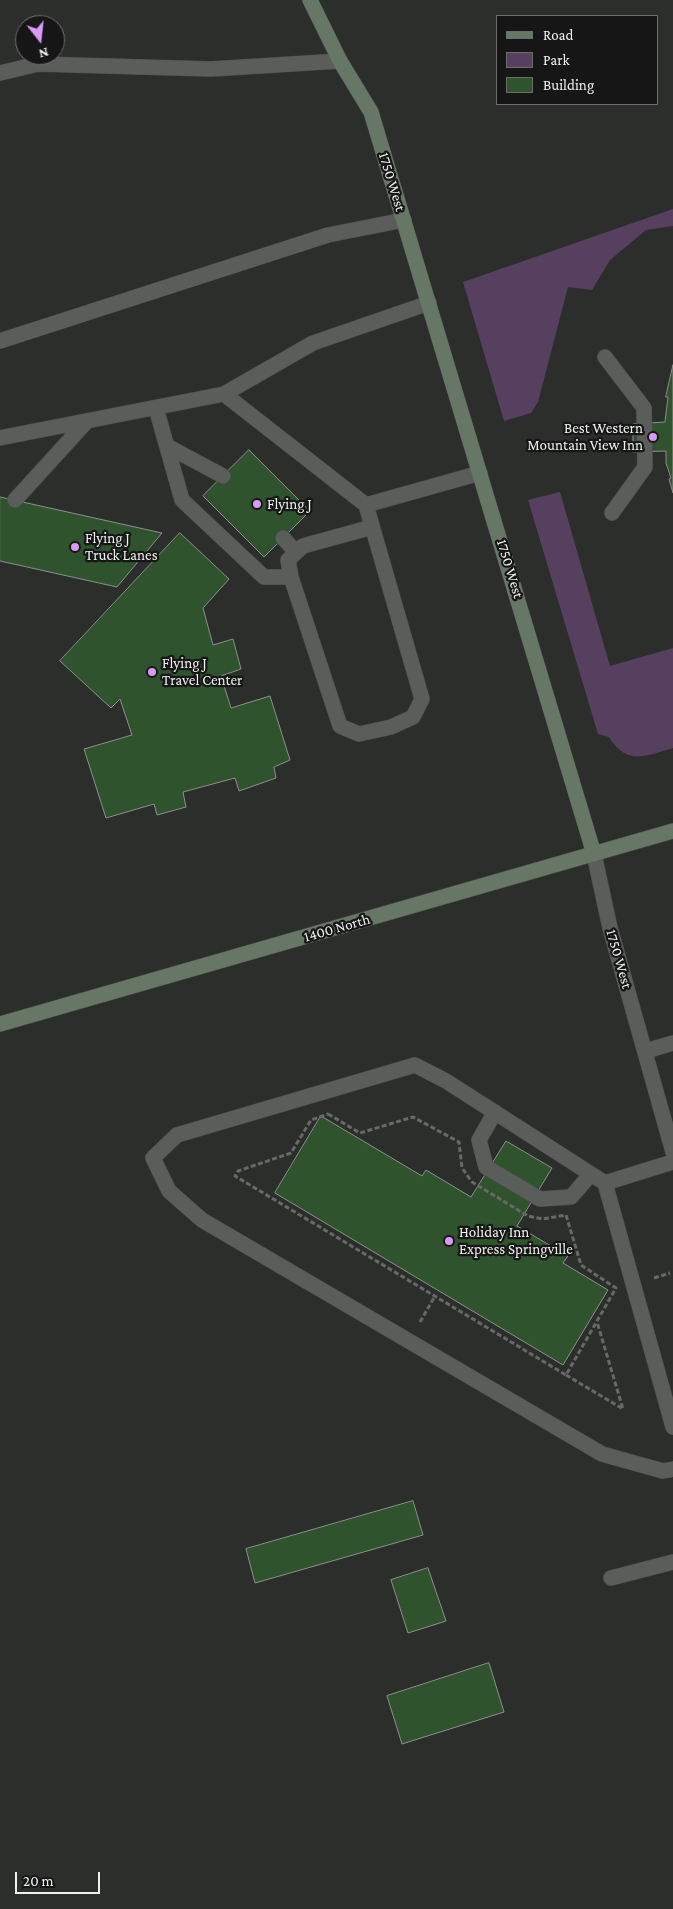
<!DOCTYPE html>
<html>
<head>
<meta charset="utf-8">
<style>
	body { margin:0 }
	#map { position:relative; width:673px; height:1909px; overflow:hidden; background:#2c2e2c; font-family:"Crimson Pro",serif }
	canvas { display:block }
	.legend { position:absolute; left:496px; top:15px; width:162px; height:90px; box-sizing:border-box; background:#151615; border:1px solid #6c6e6c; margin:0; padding:6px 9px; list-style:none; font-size:15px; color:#eff1ef }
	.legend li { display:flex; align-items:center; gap:10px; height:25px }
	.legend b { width:25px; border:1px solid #6c6e6c }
	.north { position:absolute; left:15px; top:15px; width:50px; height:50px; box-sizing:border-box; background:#151615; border:1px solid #6c6e6c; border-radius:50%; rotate:164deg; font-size:14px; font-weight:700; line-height:20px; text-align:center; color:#eff1ef }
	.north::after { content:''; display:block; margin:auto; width:18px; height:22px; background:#db99f5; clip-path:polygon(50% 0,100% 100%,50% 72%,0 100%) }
	.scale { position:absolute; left:15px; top:1872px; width:85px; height:22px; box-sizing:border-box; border:2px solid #eff1ef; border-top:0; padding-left:6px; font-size:15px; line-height:18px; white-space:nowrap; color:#eff1ef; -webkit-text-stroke:4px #151615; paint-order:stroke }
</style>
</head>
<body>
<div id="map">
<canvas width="673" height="1909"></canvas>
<ul class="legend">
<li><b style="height:6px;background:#677766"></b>Road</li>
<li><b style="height:14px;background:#573f60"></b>Park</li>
<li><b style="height:14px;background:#2e532d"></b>Building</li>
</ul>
<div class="north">N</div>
<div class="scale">20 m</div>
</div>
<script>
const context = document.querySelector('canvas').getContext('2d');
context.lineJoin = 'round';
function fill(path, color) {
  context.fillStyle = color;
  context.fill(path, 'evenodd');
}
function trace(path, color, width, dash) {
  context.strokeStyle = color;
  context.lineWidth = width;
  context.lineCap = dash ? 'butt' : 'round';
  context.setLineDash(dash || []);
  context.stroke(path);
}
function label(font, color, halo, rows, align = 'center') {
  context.font = font + ' "Crimson Pro",serif';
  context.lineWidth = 4.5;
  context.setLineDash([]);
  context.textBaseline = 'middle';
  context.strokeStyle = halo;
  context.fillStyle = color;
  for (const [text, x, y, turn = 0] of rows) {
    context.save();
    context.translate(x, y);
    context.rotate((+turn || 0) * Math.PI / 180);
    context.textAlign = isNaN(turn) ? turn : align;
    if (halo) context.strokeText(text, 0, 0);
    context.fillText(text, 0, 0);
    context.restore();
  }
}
const green = new Path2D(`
	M 673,209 L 673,226 L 646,230 L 610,260 L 592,290 L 568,287 L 538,402 L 531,413 L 504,421 L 463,282 Z
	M 560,492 L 610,666 L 673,648 L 673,748 C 645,756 627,766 609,737 L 598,734 L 528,500 Z`);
const building = new Path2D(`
	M 673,365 L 673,493 L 669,479 L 671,478 L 666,463 L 666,451 L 633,452 L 633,424 L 665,422 L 668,397 L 666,397 Z
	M 249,450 L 310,511 L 264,557 L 203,496 Z
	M 0,497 L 162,533 L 117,587 L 0,561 Z
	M 180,533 L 229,579 L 203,608 L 213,645 L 233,639 L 241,669 L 221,676 L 231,708 L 270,696 L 290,760 L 274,767 L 276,778 L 239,791 L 235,778 L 183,792 L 186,807 L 157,815 L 154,804 L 106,818 L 84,749 L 132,735 L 120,699 L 111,708 L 60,661 Z
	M 321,1116 L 422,1176 L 426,1170 L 471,1197 L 506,1141 L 552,1168 L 517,1226 L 568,1256 L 563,1263 L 608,1290 L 563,1365 L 275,1193 Z
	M 413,1501 L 423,1535 L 255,1583 L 246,1549 Z
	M 428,1568 L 446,1621 L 408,1633 L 391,1580 Z
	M 489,1663 L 504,1712 L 402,1744 L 387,1696 Z`);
const path = new Path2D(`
	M 328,1114 L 360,1133 L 413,1117 L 459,1142 L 462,1168 L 472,1182 L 528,1216 L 543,1219 L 566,1215 L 581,1265 L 616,1288 L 566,1375 L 235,1176 L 238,1171 L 291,1153 L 311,1120 Z
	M 654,1278 L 670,1273
	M 420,1322 L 435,1296
	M 566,1375 L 623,1409 L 597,1322`);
const lane = new Path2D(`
	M 0,73 L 38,64 L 211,69 L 340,61
	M 0,341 L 328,235 L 404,220
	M 605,357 L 644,408 L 645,467 L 612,513
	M 224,394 L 313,343 L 429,303
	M 156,408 L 182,500 L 264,577 L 291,577
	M 0,438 L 224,394 L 366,505 L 480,473
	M 167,446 L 223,476
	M 15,500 L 87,421
	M 366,505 L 422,699 L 413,717 L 391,727 L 359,734 L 340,726 L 291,577 L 288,560 L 303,546 L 372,527
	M 283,538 L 296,552
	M 646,1051 L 673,1043
	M 495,1112 L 479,1140 L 486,1167 L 540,1199 L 571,1197 L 591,1174
	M 605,1183 L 673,1162
	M 673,1427 L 605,1183 L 446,1081 L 415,1065 L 177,1135 L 153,1158 L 169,1191 L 202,1220 L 602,1454 L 663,1471 L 673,1469`);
const street = new Path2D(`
	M 594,854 L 610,928 L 673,1152
	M 611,1578 L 673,1562`);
const secondary = new Path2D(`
	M 310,0 L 340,61 L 371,112 L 594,854
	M 0,1024 L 673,831`);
const markers = [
	[653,437,5,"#db99f5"],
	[257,504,5,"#db99f5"],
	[75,547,5,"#db99f5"],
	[152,672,5,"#db99f5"],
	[449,1241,5,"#db99f5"]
];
const streetNames = [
	["1750 West",392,182,73],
	["1750 West",510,569,73],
	["1400 North",337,928,-16],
	["1750 West",619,959,74]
];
const poiNames = [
	["Best Western",643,428,"right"],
	["Mountain View Inn",643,445,"right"],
	["Flying J",267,504],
	["Flying J",85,538],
	["Truck Lanes",85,555],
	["Flying J",162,663],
	["Travel Center",162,680],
	["Holiday Inn",459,1232],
	["Express Springville",459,1249]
];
fill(green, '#573f60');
fill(building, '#2e532d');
trace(building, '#8d908d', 1);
trace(lane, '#494b49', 16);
trace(street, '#494b49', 16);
trace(secondary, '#494b49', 16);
trace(path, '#676967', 3, [5, 2.5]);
trace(lane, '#5b5d5b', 15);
trace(street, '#5b5d5b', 15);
trace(secondary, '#677766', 15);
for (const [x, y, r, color] of markers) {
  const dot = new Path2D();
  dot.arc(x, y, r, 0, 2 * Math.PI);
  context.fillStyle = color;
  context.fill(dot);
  trace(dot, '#151615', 2);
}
label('15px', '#eff1ef', '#151615', streetNames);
label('15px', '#eff1ef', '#151615', poiNames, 'left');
</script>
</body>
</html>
